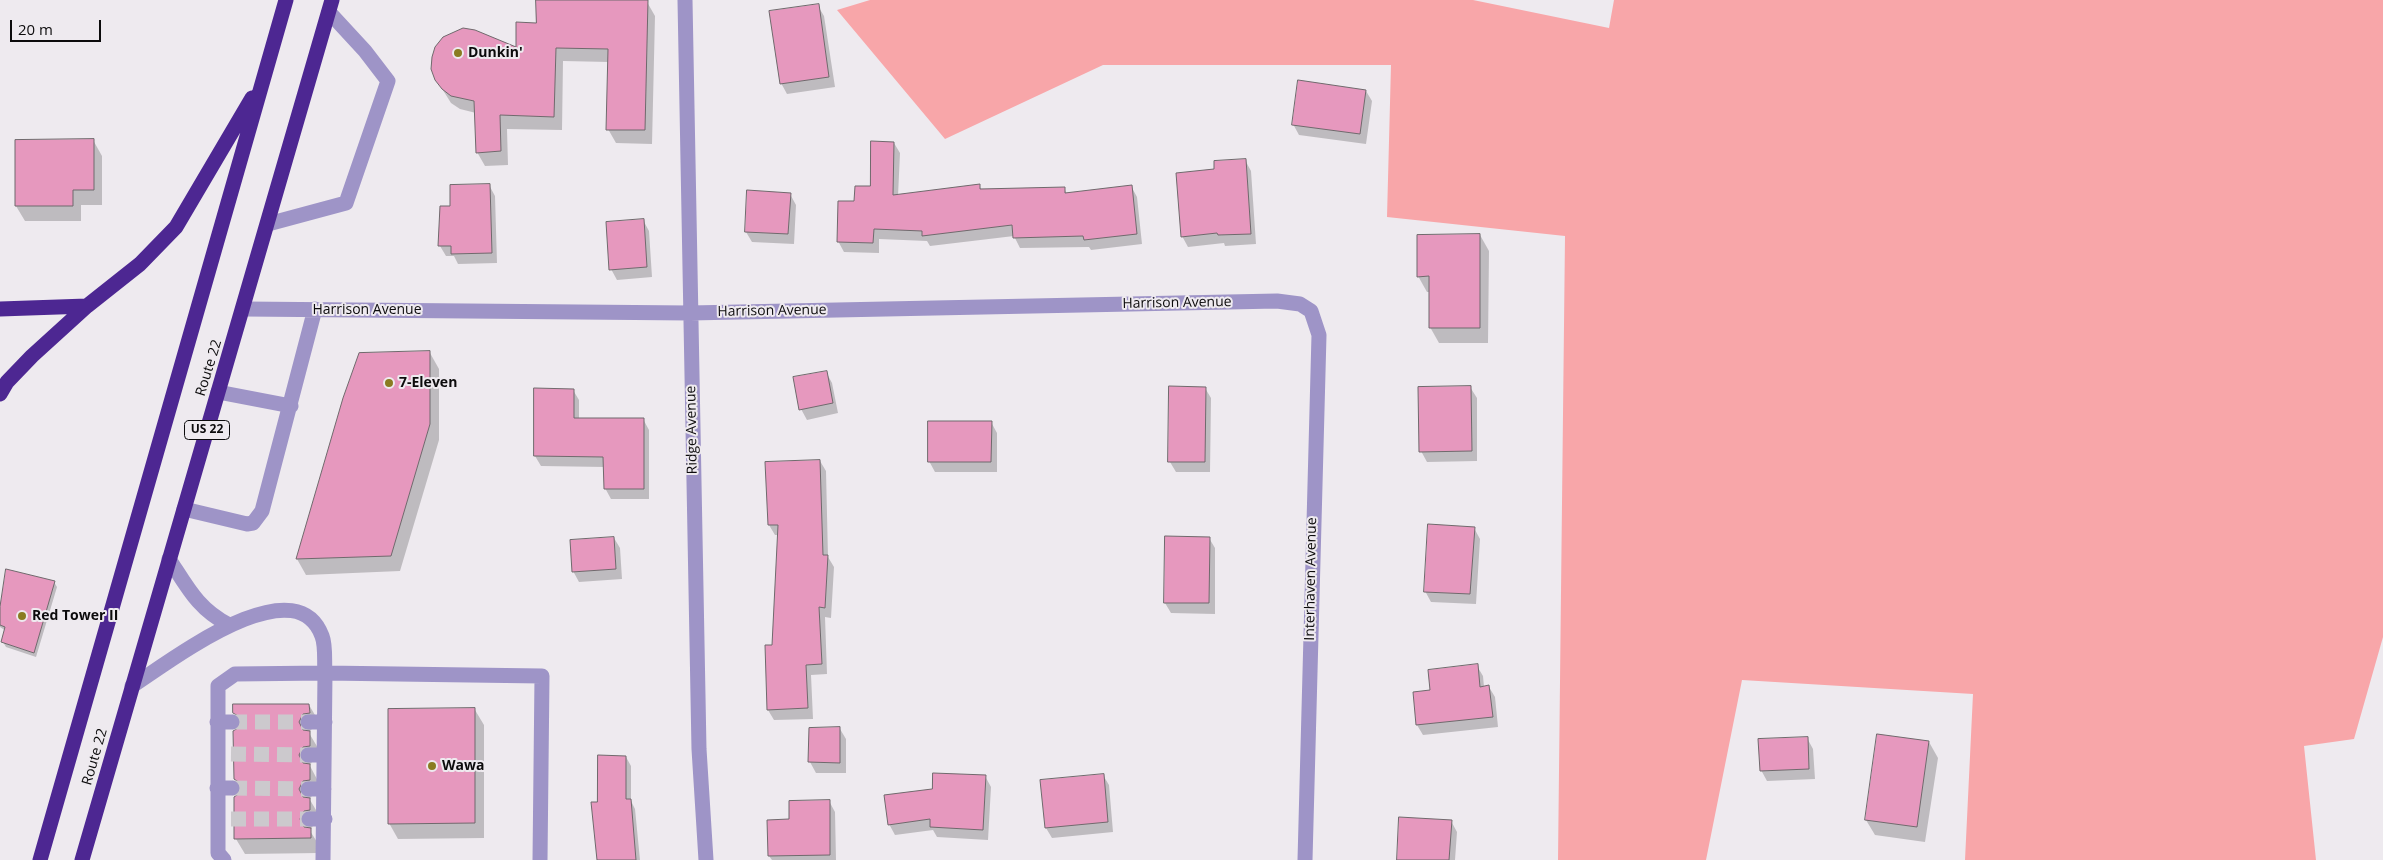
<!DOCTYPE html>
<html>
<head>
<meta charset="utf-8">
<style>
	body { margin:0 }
	#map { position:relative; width:2383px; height:860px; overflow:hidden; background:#eeeaef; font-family:"Open Sans",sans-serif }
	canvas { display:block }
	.scale { position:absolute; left:10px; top:20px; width:91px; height:22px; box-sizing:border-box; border:2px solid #0c0b0c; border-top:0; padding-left:6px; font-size:15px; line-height:18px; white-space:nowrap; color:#0c0b0c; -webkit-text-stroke:4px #eeeaef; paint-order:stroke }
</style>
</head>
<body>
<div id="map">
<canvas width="2383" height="860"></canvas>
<div class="scale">20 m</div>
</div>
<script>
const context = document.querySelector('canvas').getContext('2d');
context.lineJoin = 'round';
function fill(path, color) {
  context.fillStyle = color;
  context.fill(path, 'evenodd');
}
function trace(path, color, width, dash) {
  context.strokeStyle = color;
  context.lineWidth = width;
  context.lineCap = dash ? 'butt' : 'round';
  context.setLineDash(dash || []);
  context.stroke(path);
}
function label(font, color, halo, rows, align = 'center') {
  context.font = font + ' "Open Sans",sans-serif';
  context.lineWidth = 4;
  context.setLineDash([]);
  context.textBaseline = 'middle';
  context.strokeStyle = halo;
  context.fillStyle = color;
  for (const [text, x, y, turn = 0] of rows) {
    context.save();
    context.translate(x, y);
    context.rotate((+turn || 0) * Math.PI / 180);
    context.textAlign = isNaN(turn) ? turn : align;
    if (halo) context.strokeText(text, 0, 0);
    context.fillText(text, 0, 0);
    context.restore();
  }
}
const green = new Path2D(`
	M 870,0 L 1473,0 L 1609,28 L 1614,0 L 2383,0 L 2383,637 L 2354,739 L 2304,746 L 2316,860 L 1965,860 L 1973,694 L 1742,680 L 1706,860 L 1558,860 L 1565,236 L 1387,217 L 1391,65 L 1103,65 L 945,139 L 837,10 Z`);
const shadow = new Path2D(`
	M 538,0 L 647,2 L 655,16 L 652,144 L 616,143 L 608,129 L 609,62 L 563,61 L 562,130 L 507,129 L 508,165 L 485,166 L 477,152 L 476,113 L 460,109 L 451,103 L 436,79 L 517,49 L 537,24 Z
	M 818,6 L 824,16 L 835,87 L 787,94 L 781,83 Z
	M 1366,91 L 1372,101 L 1366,144 L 1299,135 L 1293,124 Z
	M 93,140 L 102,156 L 102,205 L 81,205 L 81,221 L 25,221 L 16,206 Z
	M 894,143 L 900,153 L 898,196 L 979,186 L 982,190 L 1064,188 L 1067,194 L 1131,186 L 1137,197 L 1142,244 L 1091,250 L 1089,247 L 1020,248 L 1014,236 L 930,246 L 927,241 L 879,239 L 879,253 L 844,252 L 838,241 L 855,203 L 871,188 Z
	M 1245,160 L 1251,171 L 1256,244 L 1225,246 L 1224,243 L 1188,247 L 1182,236 L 1215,170 Z
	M 489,185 L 495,196 L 497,263 L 458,264 L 454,256 L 446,256 L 440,246 L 451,207 Z
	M 790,194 L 796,205 L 794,244 L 752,242 L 746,232 Z
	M 643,220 L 649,231 L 652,277 L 617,280 L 611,269 Z
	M 1480,235 L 1489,251 L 1488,343 L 1439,343 L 1430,327 L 1430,292 L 1427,292 L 1418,276 Z
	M 430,353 L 439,369 L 439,440 L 400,571 L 306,575 L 297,559 L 344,399 Z
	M 826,372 L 832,383 L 838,413 L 807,420 L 801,409 Z
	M 1470,387 L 1477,398 L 1477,461 L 1427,462 L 1421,451 Z
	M 1205,388 L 1211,398 L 1210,472 L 1176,472 L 1170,462 Z
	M 535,390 L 573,390 L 579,400 L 579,420 L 643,419 L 649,430 L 649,499 L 611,499 L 605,488 L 605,467 L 541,466 L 535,456 Z
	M 991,422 L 997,433 L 997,472 L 935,472 L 929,461 Z
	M 820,461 L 826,471 L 828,557 L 834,567 L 831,618 L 825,617 L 827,674 L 811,675 L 813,719 L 774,720 L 768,710 L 779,535 L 775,535 L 769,525 Z
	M 1474,528 L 1480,539 L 1476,604 L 1431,602 L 1425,591 Z
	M 614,538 L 620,548 L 622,579 L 579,582 L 573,571 Z
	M 1209,538 L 1215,548 L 1215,614 L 1171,613 L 1165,603 Z
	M 54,582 L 57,587 L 36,657 L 6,647 L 3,642 L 6,631 L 0,627 L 0,615 Z
	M 1477,666 L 1483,676 L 1484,687 L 1489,687 L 1495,697 L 1498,727 L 1423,735 L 1417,725 L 1414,693 L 1431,691 Z
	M 309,705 L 318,720 L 309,733 L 318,748 L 310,766 L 318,781 L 310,800 L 319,815 L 310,831 L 319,845 L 319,853 L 245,854 L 236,839 L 242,790 L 235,779 L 242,725 L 234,712 Z
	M 475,710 L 484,725 L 484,838 L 398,839 L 389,823 Z
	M 810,729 L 840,729 L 846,739 L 846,773 L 816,773 L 810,762 Z
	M 1807,738 L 1813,749 L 1815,779 L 1767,781 L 1761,770 Z
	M 1929,742 L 1938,758 L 1925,842 L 1875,835 L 1866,820 Z
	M 626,757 L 631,766 L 631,801 L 635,809 L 640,860 L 598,860 L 598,803 Z
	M 1103,775 L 1109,785 L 1113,832 L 1052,838 L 1046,828 Z
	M 985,776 L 991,787 L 988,840 L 937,837 L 933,830 L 895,835 L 889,824 L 933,790 Z
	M 829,801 L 835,812 L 836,860 L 772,860 L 769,856 Z
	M 1451,821 L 1457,832 L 1455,860 L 1398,860 Z`);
const building = new Path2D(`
	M 536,0 L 648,0 L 645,130 L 606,130 L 608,49 L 556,48 L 554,117 L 500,115 L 501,151 L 476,153 L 474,101 L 451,96 L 442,89 L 435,80 L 431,69 L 432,57 L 435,47 L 443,37 L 463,28 L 475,30 L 516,47 L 516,22 L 536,23 Z
	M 819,4 L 829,77 L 780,84 L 769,11 Z
	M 1298,80 L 1366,90 L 1360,134 L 1292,125 Z
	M 94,139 L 94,190 L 73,190 L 73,206 L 15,206 L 15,140 Z
	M 871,141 L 894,142 L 893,195 L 980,184 L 980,189 L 1065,187 L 1065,193 L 1132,185 L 1137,234 L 1084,240 L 1083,236 L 1013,238 L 1012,225 L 922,236 L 922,231 L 874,229 L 873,243 L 837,242 L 838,201 L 854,201 L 855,186 L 870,186 Z
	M 1246,159 L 1251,234 L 1218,235 L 1217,233 L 1181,237 L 1176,173 L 1214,169 L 1214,161 Z
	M 490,184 L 492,253 L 451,254 L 451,246 L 438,246 L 440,206 L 450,206 L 450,185 Z
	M 747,190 L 791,193 L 788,234 L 745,232 Z
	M 644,219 L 647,267 L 609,270 L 606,222 Z
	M 1480,234 L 1480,328 L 1429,328 L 1429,276 L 1417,277 L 1417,235 Z
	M 430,351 L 430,424 L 391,556 L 296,559 L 343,398 L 359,353 Z
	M 827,371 L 833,403 L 799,410 L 793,377 Z
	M 1169,386 L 1206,387 L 1205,462 L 1168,462 Z
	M 1471,386 L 1472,451 L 1419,452 L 1418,387 Z
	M 534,388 L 574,389 L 574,418 L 644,418 L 644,489 L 604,489 L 603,457 L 534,456 Z
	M 928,421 L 992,421 L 991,462 L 928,462 Z
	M 820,460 L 823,555 L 828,555 L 825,608 L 819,607 L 822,664 L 806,665 L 808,708 L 767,710 L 765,645 L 772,645 L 778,525 L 768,525 L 765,462 Z
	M 1428,524 L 1475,527 L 1470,594 L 1424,592 Z
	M 1165,536 L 1210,537 L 1209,603 L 1164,603 Z
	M 614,537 L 616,569 L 572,572 L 570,540 Z
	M 6,569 L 55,581 L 34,653 L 1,642 L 5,627 L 0,625 L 0,607 Z
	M 1478,664 L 1480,687 L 1489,685 L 1493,717 L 1416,725 L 1413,692 L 1430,690 L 1428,670 Z
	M 233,704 L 309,704 L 310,713 L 303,714 L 299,722 L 303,730 L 310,731 L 310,746 L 303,747 L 299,755 L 303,763 L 310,764 L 310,780 L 303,781 L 299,789 L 303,797 L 310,798 L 310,810 L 304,811 L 300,819 L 304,827 L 311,828 L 311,838 L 234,839 L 234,797 L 240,793 L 241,788 L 240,783 L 234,779 L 233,731 L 240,727 L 241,722 L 240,717 L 233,713 Z
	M 475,708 L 475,823 L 388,824 L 388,709 Z
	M 840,727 L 840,763 L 808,762 L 809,728 Z
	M 1877,734 L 1929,741 L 1917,827 L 1865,820 Z
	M 1808,737 L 1809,769 L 1760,771 L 1758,739 Z
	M 598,755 L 626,756 L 626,799 L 631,799 L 636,860 L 597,860 L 591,802 L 597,802 Z
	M 933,773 L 986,775 L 983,830 L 930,827 L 930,819 L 888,825 L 884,795 L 932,789 Z
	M 1104,774 L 1108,822 L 1045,828 L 1040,780 Z
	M 830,800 L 830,855 L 768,856 L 767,820 L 789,819 L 789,801 Z
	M 1399,817 L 1452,820 L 1449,860 L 1397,860 Z`);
const minorTunnel = new Path2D(`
	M 232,722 L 308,722
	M 231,754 L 308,755
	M 232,788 L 308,789
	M 231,819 L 309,819`);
const minor = new Path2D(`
	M 685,0 L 699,749 L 706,860
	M 268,224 L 346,203 L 388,81 L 365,51 L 329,12
	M 244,309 L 690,313 L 1277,301 L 1300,304 L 1311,311 L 1319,335 L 1305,860
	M 218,392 L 291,406
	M 184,509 L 247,524 L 253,523 L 262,511 L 315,309
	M 169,559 C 188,588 198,609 229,625
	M 132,686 C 168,663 295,564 322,636 C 326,646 324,662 325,673 L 235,674 L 218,686 L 218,853 L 224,860
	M 217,722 L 232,722
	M 308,722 L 325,722
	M 308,755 L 324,755
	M 217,788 L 232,788
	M 308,789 L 324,789
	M 309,819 L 325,819
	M 323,860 L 325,673 L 542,676 L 540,860`);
const highway = new Path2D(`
	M 0,309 L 87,306
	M 0,394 L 7,382 L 32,356 L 87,306 L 140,264 L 176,227 L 252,98
	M 40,860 L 286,0
	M 82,860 L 332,0`);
const markers = [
	[458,53,5,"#8a7c22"],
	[389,383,5,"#8a7c22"],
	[22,616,5,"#8a7c22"],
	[432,766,5,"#8a7c22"]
];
const shields = [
	[207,430,45]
];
const shieldNames = [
	["US 22",207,430]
];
const poiNames = [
	["Dunkin'",468,53],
	["7-Eleven",399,383],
	["Red Tower II",32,616],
	["Wawa",442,766]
];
const streetNames = [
	["Harrison Avenue",1177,303,-1],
	["Harrison Avenue",367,310],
	["Harrison Avenue",772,311,-1],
	["Route 22",209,368,-73],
	["Ridge Avenue",692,430,-91],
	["Interhaven Avenue",1311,579,-89],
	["Route 22",95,757,-74]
];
fill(green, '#f8a6a9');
fill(shadow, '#0003');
fill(building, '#e698be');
trace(building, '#6f696c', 1);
trace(minorTunnel, '#ccc9cd', 15, [15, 8]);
trace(minor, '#9e94c7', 15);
trace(highway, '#4d2792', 15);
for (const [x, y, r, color] of markers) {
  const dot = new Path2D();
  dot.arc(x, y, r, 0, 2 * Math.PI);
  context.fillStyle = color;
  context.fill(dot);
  trace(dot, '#eeeaef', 2);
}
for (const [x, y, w] of shields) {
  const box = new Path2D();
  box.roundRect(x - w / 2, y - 9.5, w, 19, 4);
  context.fillStyle = '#eeeaef';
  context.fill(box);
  trace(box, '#0c0b0c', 1);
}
label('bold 12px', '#0c0b0c', null, shieldNames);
label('bold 14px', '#0c0b0c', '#eeeaef', poiNames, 'left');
label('14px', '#0c0b0c', '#eeeaef', streetNames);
</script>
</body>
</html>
